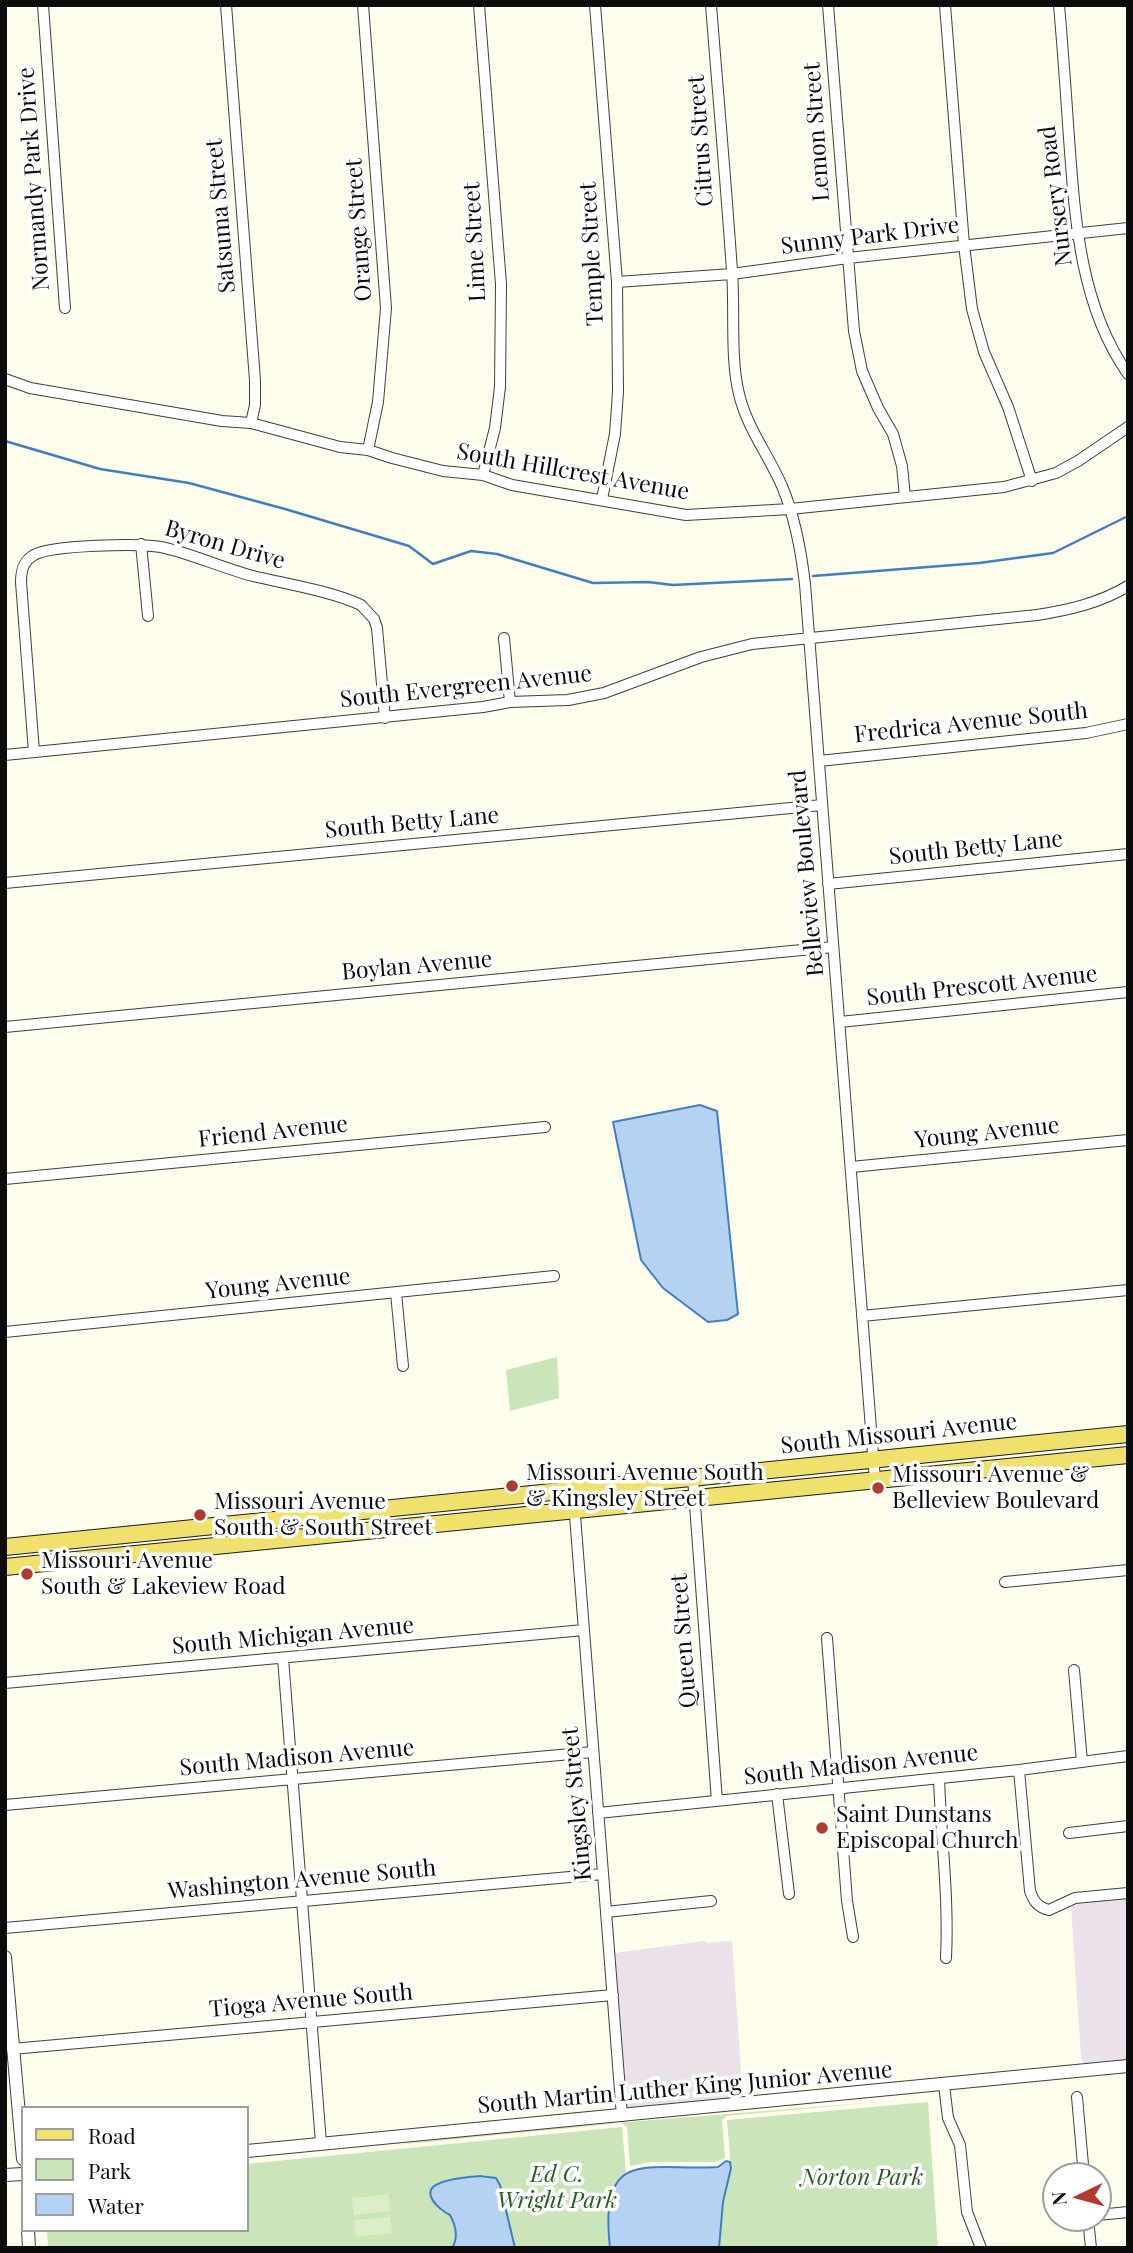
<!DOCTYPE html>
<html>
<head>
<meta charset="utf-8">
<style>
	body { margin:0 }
	#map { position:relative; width:1133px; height:2253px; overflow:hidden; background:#fefdec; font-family:"Playfair Display",serif }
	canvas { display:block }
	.frame { position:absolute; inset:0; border:7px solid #0c0c0c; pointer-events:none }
	.legend { position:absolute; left:21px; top:2106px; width:228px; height:126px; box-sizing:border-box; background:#fff; border:2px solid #9e9e9e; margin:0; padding:9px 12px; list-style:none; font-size:21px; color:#0c0c0c }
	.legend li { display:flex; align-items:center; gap:14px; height:35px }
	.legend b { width:35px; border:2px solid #9e9e9e }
	.north { position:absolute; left:1042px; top:2162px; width:70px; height:70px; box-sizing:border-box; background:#fff; border:2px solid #9e9e9e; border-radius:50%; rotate:265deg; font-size:19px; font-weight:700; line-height:28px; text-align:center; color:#0c0c0c }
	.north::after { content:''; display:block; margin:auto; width:24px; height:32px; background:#b23a2e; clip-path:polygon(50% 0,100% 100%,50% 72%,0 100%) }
</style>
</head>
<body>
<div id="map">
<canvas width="1133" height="2253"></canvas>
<div class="frame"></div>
<ul class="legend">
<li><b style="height:9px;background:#efe16b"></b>Road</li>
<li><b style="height:19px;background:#cae5b9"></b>Park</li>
<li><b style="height:19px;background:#b5d2f2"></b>Water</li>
</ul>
<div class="north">N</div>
</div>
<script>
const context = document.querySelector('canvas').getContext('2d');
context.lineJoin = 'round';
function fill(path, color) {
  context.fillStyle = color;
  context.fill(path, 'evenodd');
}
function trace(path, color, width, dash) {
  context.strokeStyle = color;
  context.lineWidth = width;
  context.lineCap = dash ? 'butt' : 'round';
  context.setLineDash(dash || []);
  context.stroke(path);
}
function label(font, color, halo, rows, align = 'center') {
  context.font = font + ' "Playfair Display",serif';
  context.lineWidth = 7;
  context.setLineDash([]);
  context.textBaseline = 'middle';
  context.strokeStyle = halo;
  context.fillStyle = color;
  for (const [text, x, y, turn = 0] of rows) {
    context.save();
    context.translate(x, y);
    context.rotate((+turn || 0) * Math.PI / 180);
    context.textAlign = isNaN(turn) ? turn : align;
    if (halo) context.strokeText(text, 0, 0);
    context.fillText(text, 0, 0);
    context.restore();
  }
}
const industrial = new Path2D(`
	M 1128,1898 L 1128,2060 L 1084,2065 L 1081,2057 L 1071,1905 Z
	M 704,1941 L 707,1943 L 732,1941 L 743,2099 L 627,2110 L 615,1953 Z`);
const green = new Path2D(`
	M 557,1357 L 559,1398 L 510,1411 L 506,1370 Z
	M 890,2101 L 727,2116 L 722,2120 L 725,2158 L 716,2162 L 651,2162 L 630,2166 L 627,2127 L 621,2123 L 395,2145 L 464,2135 Z
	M 928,2102 L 938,2248 L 719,2248 L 723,2202 L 731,2168 L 727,2120 Z
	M 622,2127 L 626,2173 C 606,2190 607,2223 610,2248 L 515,2248 C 511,2231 505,2183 488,2176 C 479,2172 449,2181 438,2183 L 440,2211 L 451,2215 C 456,2226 459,2237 452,2248 L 48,2248 L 47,2230 L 247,2230 L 247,2164 Z`);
const pitch = new Path2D(`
	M 388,2194 L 390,2211 L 354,2215 L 352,2198 Z
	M 390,2217 L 392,2233 L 356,2237 L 354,2220 Z`);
const water = new Path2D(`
	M 700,1105 L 717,1111 L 738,1314 L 727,1320 L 708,1322 L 663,1288 L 641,1260 L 613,1122 Z
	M 726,2161 L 730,2162 L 731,2168 L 723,2202 L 719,2248 L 610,2248 C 599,2146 645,2171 718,2167 Z
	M 480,2176 L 496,2178 L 500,2185 L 515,2248 L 452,2248 C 459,2237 456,2226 450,2215 C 439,2210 418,2191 440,2183 C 452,2178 468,2177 480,2176 Z`);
const stream = new Path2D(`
	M 5,441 L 100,469 L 189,483 L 285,509 L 409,546 L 433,564 L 471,551 L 497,554 L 593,583 L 648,582 L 673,585 L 792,579
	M 813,576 L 979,563 L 1053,553 L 1128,516`);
const minor = new Path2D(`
	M 43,5 L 65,308
	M 226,5 L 255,380 L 255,405 L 251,423
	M 363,5 L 386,308 L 378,402 L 368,450
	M 479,5 L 501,284 L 500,387 L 495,428 L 483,475
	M 595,5 L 617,282 L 618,392 L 615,434 L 602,499
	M 711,5 C 718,94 726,183 732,271 C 735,310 730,358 739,394 C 747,428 768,454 782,486 C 795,517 801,550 805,584 L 875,1480
	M 828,5 L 854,331 L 862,371 L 878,408 L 893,434 L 902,466 L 905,497
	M 945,5 L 964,245 L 972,309 L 984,352 L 1008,407 L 1032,481
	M 1059,5 C 1063,50 1066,94 1069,138 C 1075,219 1080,306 1128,374
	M 617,282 L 732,274 L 848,258 L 1128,228
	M 5,379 L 30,388 L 222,421 L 251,423 L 340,447 L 368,450 L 392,458 L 443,471 L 483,475 L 512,485 L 686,515 L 790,509 L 1004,487 L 1056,473 L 1078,461 L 1128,427
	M 141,544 L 148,616
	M 504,638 L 510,702
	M 34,752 L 21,582 C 21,571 23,561 34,555 C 51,545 139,543 161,547 C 190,553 222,568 253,576 C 286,584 331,591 361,605 L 374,619 L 377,628 L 385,718
	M 5,755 L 483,707 L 510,702 L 568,700 L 604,693 L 701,657 L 752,644 L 1037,615 C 1069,610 1100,603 1128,586
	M 819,761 L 1086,733 L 1128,724
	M 5,883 L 822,805
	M 828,884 L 1128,854
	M 840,1022 L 1128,992
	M 5,1027 L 833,947
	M 851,1167 L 1128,1140
	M 5,1179 L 545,1127
	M 396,1293 L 403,1366
	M 862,1316 L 1128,1290
	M 5,1332 L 554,1276
	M 693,1478 L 717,1801
	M 573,1490 L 622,2116
	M 1005,1582 L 1128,1570
	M 827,1638 L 847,1901 L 853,1937
	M 283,1658 L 321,2143
	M 1074,1670 L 1082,1762
	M 5,1683 L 584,1630
	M 1019,1770 L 1030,1891 C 1034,1902 1038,1907 1049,1910 L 1075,1898 L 1128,1893
	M 939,1778 C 941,1838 949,1898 946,1958
	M 777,1794 L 789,1894
	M 5,1805 L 593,1752
	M 598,1813 L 1019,1770 L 1128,1756
	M 1069,1833 L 1128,1826
	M 606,1912 L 711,1901
	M 5,1928 L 603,1874
	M 12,2049 L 613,1995
	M 944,2085 L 948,2118 L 960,2145 L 967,2212 L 981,2248
	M 1077,2097 L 1084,2176
	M 1098,2215 L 1128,2212
	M 1088,2218 L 1091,2248`);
const tertiary = new Path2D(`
	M 5,1957 L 23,2159
	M 247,2151 L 1128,2066
	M 5,2175 L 23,2174
	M 28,2230 L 29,2248`);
const primary = new Path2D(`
	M 5,1547 L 1128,1434
	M 5,1567 L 1128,1455`);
const markers = [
	[512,1486,7,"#b23a2e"],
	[878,1488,7,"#b23a2e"],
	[200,1515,7,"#b23a2e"],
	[27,1574,7,"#b23a2e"],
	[822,1828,7,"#b23a2e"]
];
const streetNames = [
	["Lemon Street",817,132,-94],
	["Citrus Street",701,141,-94],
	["Normandy Park Drive",34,179,-94],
	["Nursery Road",1056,196,-97],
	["Satsuma Street",221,216,-95],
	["Orange Street",359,230,-94],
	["Sunny Park Drive",870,236,-7],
	["Lime Street",475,242,-93],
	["Temple Street",592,254,-93],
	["South Hillcrest Avenue",573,472,10],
	["Byron Drive",225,545,16],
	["South Evergreen Avenue",466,687,-6],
	["Fredrica Avenue South",971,723,-6],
	["South Betty Lane",412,823,-5],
	["South Betty Lane",976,848,-6],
	["Belleview Boulevard",807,873,-95],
	["Boylan Avenue",417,966,-5],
	["South Prescott Avenue",982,986,-6],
	["Friend Avenue",273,1132,-6],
	["Young Avenue",987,1133,-6],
	["Young Avenue",278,1284,-6],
	["South Missouri Avenue",899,1434,-6],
	["South Michigan Avenue",293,1636,-5],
	["Queen Street",684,1641,-94],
	["South Madison Avenue",297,1758,-5],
	["South Madison Avenue",861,1765,-6],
	["Kingsley Street",577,1804,-95],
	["Washington Avenue South",302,1880,-5],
	["Tioga Avenue South",311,2001,-5],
	["South Martin Luther King Junior Avenue",685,2088,-5]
];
const poiNames = [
	["Missouri Avenue South",526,1473],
	["& Kingsley Street",526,1499],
	["Missouri Avenue &",892,1475],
	["Belleview Boulevard",892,1501],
	["Missouri Avenue",214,1502],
	["South & South Street",214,1528],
	["Missouri Avenue",41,1561],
	["South & Lakeview Road",41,1587],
	["Saint Dunstans",836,1815],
	["Episcopal Church",836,1841]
];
const parkNames = [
	["Ed C.",557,2175],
	["Wright Park",557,2201],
	["Norton Park",862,2178]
];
fill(industrial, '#eae1ea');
fill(green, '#cae5b9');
fill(pitch, '#dcedca');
fill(water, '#b5d2f2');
trace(water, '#417ec4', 2);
trace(stream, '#417ec4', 2.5);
trace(minor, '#3f3f3f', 12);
trace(tertiary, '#3f3f3f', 14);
trace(primary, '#1d1d1d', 18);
trace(minor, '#fff', 10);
trace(tertiary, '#fff', 12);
trace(primary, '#efe16b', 16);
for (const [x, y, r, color] of markers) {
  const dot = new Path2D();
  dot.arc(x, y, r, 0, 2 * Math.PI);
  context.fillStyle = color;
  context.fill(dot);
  trace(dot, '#fff', 2.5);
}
label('23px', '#0c0c0c', '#fff', streetNames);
label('23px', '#0c0c0c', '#fff', poiNames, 'left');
label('italic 23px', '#265f21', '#fff', parkNames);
</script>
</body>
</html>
